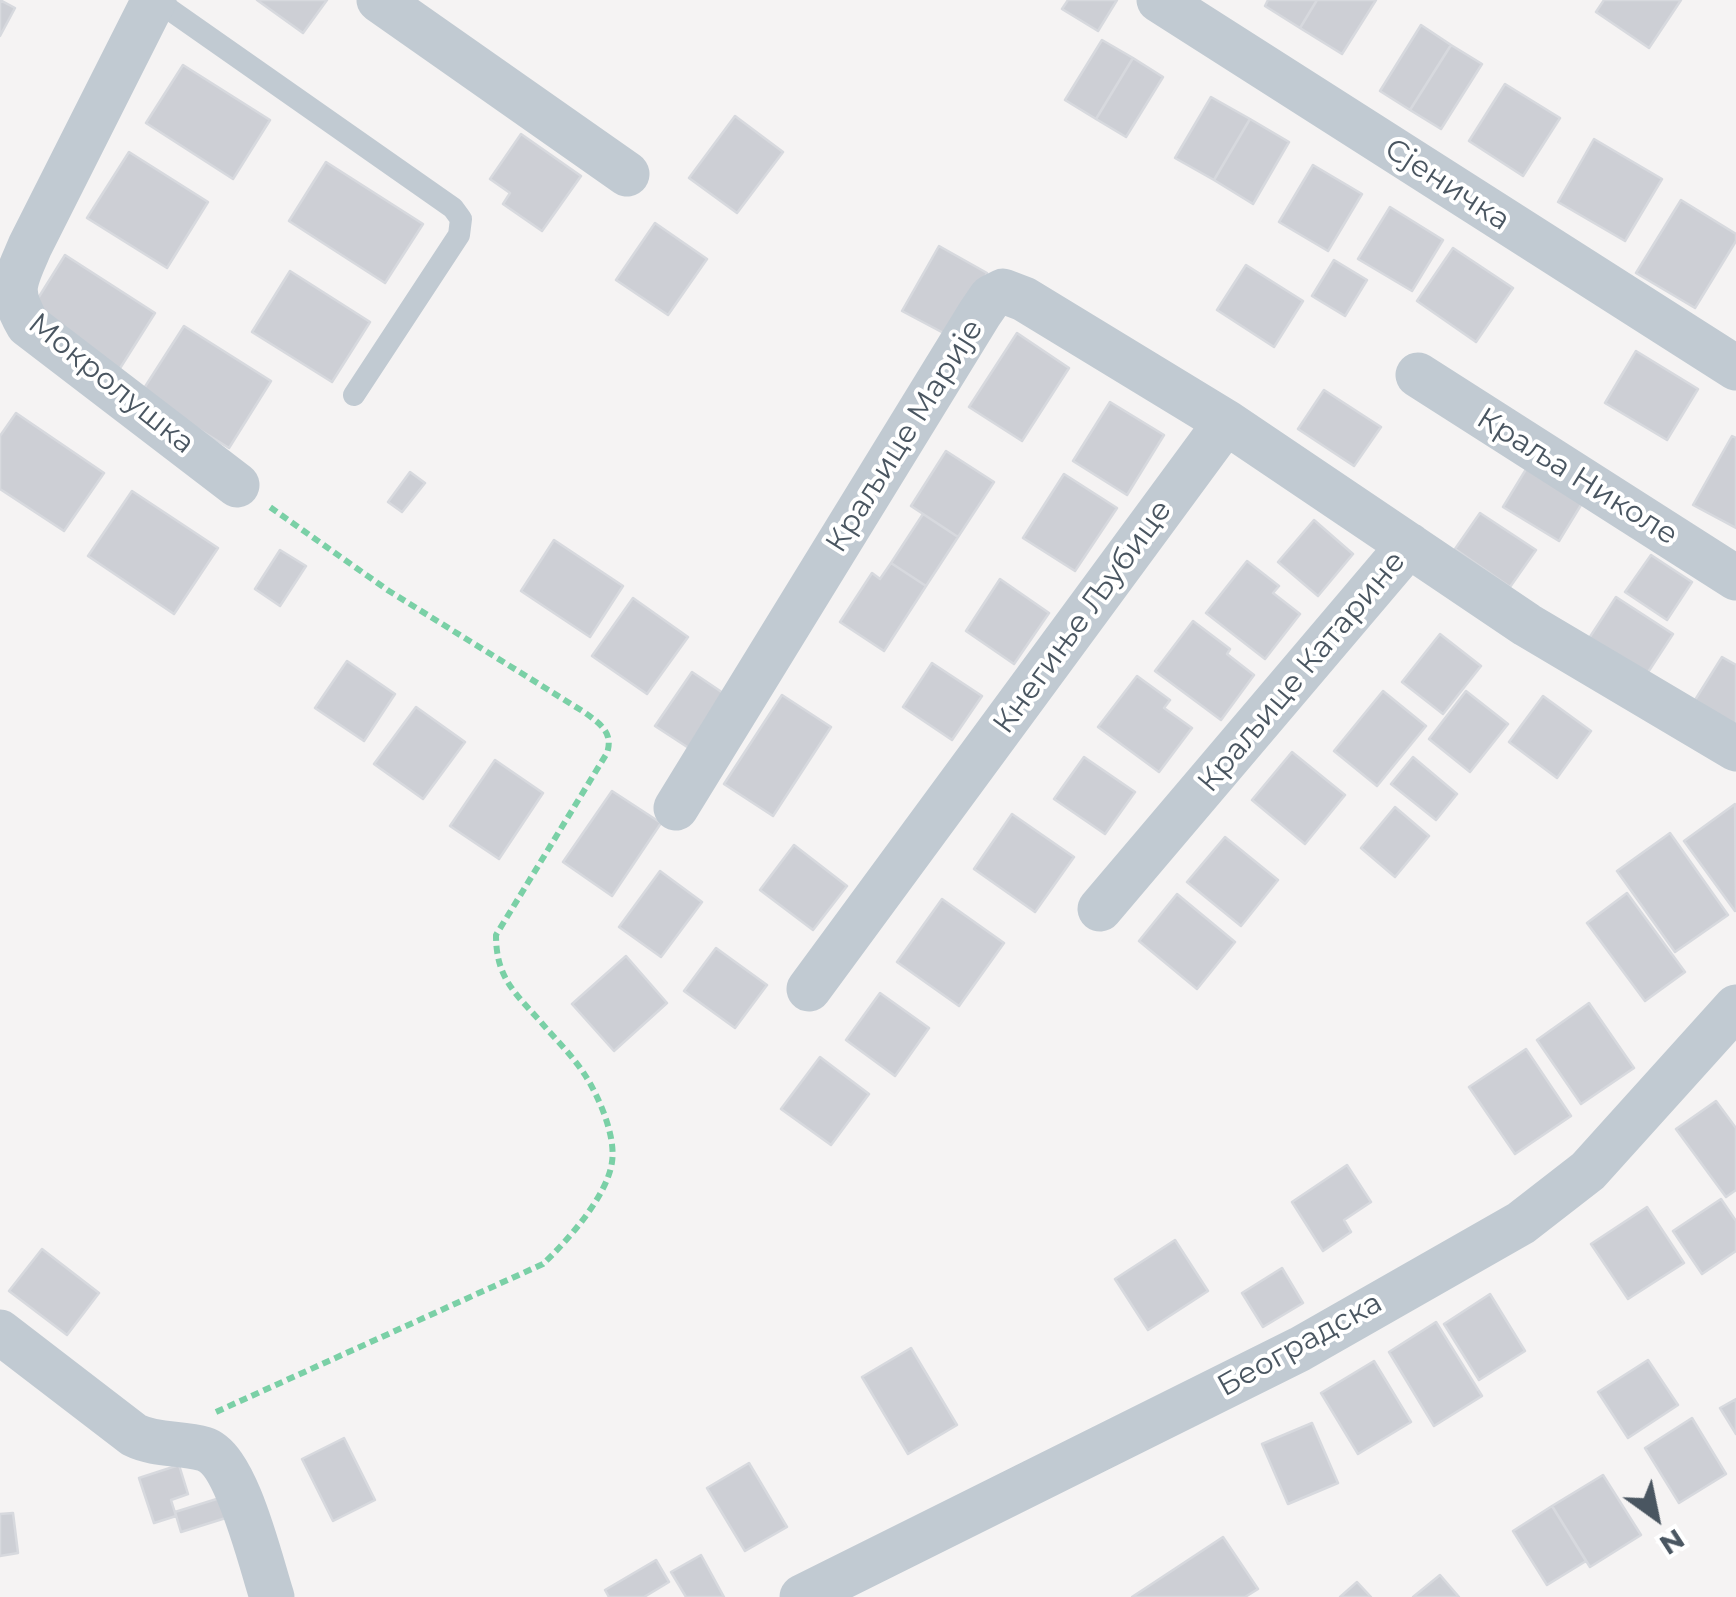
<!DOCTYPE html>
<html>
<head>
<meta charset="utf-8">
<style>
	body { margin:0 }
	#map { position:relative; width:1736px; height:1597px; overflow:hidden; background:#f5f3f3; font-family:Montserrat,sans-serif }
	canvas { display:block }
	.north { position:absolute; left:1606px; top:1467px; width:100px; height:100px; -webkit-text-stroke:8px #fff; paint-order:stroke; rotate:147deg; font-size:28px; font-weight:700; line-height:40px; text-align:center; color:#4a5661 }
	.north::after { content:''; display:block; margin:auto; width:35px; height:45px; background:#4a5661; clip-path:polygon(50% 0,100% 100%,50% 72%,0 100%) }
</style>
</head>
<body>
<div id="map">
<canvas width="1736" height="1597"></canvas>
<div class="north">N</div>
</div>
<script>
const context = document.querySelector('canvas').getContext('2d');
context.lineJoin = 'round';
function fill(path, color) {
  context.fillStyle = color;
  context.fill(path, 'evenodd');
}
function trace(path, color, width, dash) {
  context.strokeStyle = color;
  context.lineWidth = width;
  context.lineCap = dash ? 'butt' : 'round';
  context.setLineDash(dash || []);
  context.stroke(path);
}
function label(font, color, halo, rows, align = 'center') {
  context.font = font + ' Montserrat,sans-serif';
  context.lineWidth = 8;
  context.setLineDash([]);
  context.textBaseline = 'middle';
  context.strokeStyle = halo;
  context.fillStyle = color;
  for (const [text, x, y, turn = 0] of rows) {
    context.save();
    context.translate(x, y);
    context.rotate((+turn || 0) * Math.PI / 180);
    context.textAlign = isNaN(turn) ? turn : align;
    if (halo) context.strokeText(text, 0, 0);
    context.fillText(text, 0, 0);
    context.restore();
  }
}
const building = new Path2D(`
	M 0,0 L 15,8 L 0,36 Z
	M 257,0 L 327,0 L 303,33 Z
	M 1068,0 L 1117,0 L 1098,31 L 1062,9 Z
	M 1268,0 L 1317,0 L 1300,28 L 1265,6 Z
	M 1317,0 L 1376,0 L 1342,54 L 1300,28 Z
	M 1604,0 L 1681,0 L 1649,48 L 1596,12 Z
	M 1421,25 L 1451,45 L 1410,110 L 1380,91 Z
	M 1102,40 L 1133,58 L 1096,119 L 1065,100 Z
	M 1451,45 L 1482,64 L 1441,129 L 1410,110 Z
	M 1133,58 L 1163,77 L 1126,137 L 1096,119 Z
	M 183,65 L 270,120 L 233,179 L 146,123 Z
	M 1505,84 L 1560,118 L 1523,176 L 1469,141 Z
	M 1211,97 L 1250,119 L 1214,180 L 1175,158 Z
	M 735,116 L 783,152 L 737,213 L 689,178 Z
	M 1250,119 L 1289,142 L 1253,204 L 1214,180 Z
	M 521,134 L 581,176 L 542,231 L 503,204 L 510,193 L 490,179 Z
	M 1594,139 L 1662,179 L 1625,241 L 1558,202 Z
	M 129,152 L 208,202 L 167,268 L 87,218 Z
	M 326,162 L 423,224 L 385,283 L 289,221 Z
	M 1313,165 L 1362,194 L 1328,251 L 1279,222 Z
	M 1681,200 L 1736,234 L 1736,241 L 1695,308 L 1636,273 Z
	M 1390,207 L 1443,240 L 1412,291 L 1358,259 Z
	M 655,223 L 707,259 L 668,315 L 616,280 Z
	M 939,246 L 987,273 L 951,337 L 902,311 Z
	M 1453,248 L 1513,288 L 1476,342 L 1417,301 Z
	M 65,255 L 155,313 L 117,373 L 27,316 Z
	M 1334,260 L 1367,280 L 1345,316 L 1312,296 Z
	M 1246,265 L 1303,301 L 1274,347 L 1217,310 Z
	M 290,271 L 370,322 L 332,382 L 252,332 Z
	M 184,326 L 271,381 L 229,448 L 141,393 Z
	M 1017,333 L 1069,368 L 1022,441 L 969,407 Z
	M 1636,351 L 1698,389 L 1667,440 L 1605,403 Z
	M 1324,390 L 1381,427 L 1354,466 L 1298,429 Z
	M 1110,402 L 1164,435 L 1127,495 L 1073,461 Z
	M 16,413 L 104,473 L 64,531 L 0,489 L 0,436 Z
	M 1732,436 L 1736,438 L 1736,528 L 1693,505 Z
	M 946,451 L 994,482 L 958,537 L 911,506 Z
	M 1528,466 L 1584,500 L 1559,541 L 1503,507 Z
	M 410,472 L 425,483 L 402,512 L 388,502 Z
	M 1064,474 L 1117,508 L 1075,571 L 1023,538 Z
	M 132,491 L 218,548 L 174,614 L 88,556 Z
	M 1480,513 L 1536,550 L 1510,587 L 1455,549 Z
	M 923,514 L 958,537 L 926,586 L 891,563 Z
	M 1314,520 L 1353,554 L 1318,596 L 1278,562 Z
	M 554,540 L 623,586 L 590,637 L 521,591 Z
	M 280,550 L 306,566 L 280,606 L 255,589 Z
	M 1651,555 L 1692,582 L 1667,620 L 1625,592 Z
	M 1247,561 L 1279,586 L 1273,593 L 1300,614 L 1265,659 L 1206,613 Z
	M 891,563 L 926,586 L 884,651 L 840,622 L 872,573 L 880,579 Z
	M 1000,579 L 1049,613 L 1014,664 L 966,631 Z
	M 1616,597 L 1673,634 L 1641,683 L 1584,646 Z
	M 633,598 L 688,637 L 647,694 L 592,656 Z
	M 1193,621 L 1230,649 L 1227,654 L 1254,675 L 1221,720 L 1155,671 Z
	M 1440,634 L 1481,666 L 1443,714 L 1402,682 Z
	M 1722,657 L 1736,665 L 1736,726 L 1695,700 Z
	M 347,661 L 395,694 L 364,741 L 315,708 Z
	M 932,663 L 982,696 L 952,740 L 903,707 Z
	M 692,672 L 729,697 L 701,756 L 655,726 Z
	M 1137,676 L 1170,700 L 1164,708 L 1192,728 L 1159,772 L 1098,727 Z
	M 1383,691 L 1426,726 L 1377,786 L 1334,751 Z
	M 1466,691 L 1508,724 L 1470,772 L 1429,739 Z
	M 782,695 L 831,727 L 773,816 L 724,784 Z
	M 1543,696 L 1591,731 L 1557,778 L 1509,742 Z
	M 416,707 L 465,742 L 423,799 L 374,764 Z
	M 1292,752 L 1345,795 L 1305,844 L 1252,800 Z
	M 1084,757 L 1135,792 L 1105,834 L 1054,799 Z
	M 1413,757 L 1457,794 L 1436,820 L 1391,784 Z
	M 495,760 L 543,793 L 499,859 L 450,826 Z
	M 612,791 L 661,823 L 612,896 L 563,862 Z
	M 1735,804 L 1736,910 L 1735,911 L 1684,841 Z
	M 1395,807 L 1429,836 L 1395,877 L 1361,848 Z
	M 1012,814 L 1074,857 L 1035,912 L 974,869 Z
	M 1670,833 L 1728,915 L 1675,952 L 1617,871 Z
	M 1225,837 L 1278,880 L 1241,926 L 1187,882 Z
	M 794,845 L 847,886 L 813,930 L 760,890 Z
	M 660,871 L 702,902 L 661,957 L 619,927 Z
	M 1627,893 L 1685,972 L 1645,1001 L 1587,923 Z
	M 1177,894 L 1235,942 L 1197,989 L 1139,941 Z
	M 942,899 L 1004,943 L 959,1006 L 897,962 Z
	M 716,948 L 767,985 L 735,1028 L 684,991 Z
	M 626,956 L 667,1003 L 614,1051 L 572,1004 Z
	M 880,993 L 929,1028 L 895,1076 L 846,1040 Z
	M 1589,1003 L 1634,1068 L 1581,1104 L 1537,1040 Z
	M 1526,1049 L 1571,1116 L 1515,1154 L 1469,1087 Z
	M 820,1057 L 869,1094 L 831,1145 L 781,1109 Z
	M 1716,1101 L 1736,1128 L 1736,1190 L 1726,1197 L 1676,1129 Z
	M 1347,1165 L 1371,1202 L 1344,1220 L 1351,1232 L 1323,1251 L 1292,1202 Z
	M 1721,1199 L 1736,1221 L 1736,1251 L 1702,1274 L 1673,1231 Z
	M 1647,1207 L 1684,1263 L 1628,1299 L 1591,1244 Z
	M 1175,1240 L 1208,1291 L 1148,1330 L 1115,1279 Z
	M 42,1249 L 99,1293 L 67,1335 L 9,1291 Z
	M 1282,1268 L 1303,1303 L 1263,1327 L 1242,1293 Z
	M 1490,1294 L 1525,1351 L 1479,1380 L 1444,1324 Z
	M 1436,1322 L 1482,1396 L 1434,1426 L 1389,1352 Z
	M 911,1348 L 957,1425 L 908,1454 L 862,1377 Z
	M 1648,1360 L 1678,1405 L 1628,1438 L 1598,1392 Z
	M 1374,1361 L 1411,1422 L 1358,1454 L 1321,1393 Z
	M 1736,1399 L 1736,1434 L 1720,1408 Z
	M 1692,1418 L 1726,1474 L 1679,1503 L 1645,1448 Z
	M 1312,1423 L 1338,1483 L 1288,1504 L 1262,1444 Z
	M 344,1438 L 375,1500 L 333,1521 L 302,1459 Z
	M 749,1463 L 787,1527 L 745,1551 L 707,1488 Z
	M 179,1465 L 188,1494 L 171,1500 L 176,1516 L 154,1523 L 139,1478 Z
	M 1603,1475 L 1641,1535 L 1590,1567 L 1552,1506 Z
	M 223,1497 L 229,1517 L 181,1532 L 175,1512 Z
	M 1552,1506 L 1586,1561 L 1547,1585 L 1513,1531 Z
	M 13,1513 L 18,1553 L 0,1556 L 0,1514 Z
	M 1223,1537 L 1258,1589 L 1245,1597 L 1132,1597 Z
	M 701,1555 L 724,1597 L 686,1597 L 671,1572 Z
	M 656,1560 L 669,1582 L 644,1597 L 609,1597 L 605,1590 Z
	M 1440,1575 L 1459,1597 L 1413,1597 Z
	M 1357,1582 L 1371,1597 L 1340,1597 Z`);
const path = new Path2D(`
	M 216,1412 L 543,1264 C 567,1241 607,1197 612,1162 C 616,1136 599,1097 585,1075 C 573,1056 555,1039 540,1021 C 514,992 496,977 496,935 L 607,753 C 614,732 599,723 584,712 L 389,591 L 267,505`);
const lane = new Path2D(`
	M 156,0 L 453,208 L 461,219 L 459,235 L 354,395`);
const street = new Path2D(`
	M 154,0 L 30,246 C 15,282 7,289 28,325 L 237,485
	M 379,0 L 627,174
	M 1159,0 L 1736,368
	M 1418,375 L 1736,578
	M 676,808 L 980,313 L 991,297 L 1003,291 L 1024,299 L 1226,422 L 1527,625 L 1736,749
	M 1100,909 L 1409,545
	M 809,989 L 1226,422
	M 0,1332 L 134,1435 C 156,1446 181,1442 204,1449 C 237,1459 261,1564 272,1597
	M 802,1597 L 1300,1349 L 1521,1223 L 1588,1171 L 1736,1007`);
const streetNames = [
	["Сјеничка",1447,185,33],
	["Мокролушка",111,384,39],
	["Краљице Марије",905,436,-58],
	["Краља Николе",1577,477,32],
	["Кнегиње Љубице",1083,617,-54],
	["Краљице Катарине",1302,672,-50],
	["Београдска",1300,1345,-29]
];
fill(building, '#cdcfd5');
trace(building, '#d7d9de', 2.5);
trace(path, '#7ad0a6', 6, [8, 5]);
trace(lane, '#c1cad2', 22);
trace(street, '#c1cad2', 45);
label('30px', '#4a5661', '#fff', streetNames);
</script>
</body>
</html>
